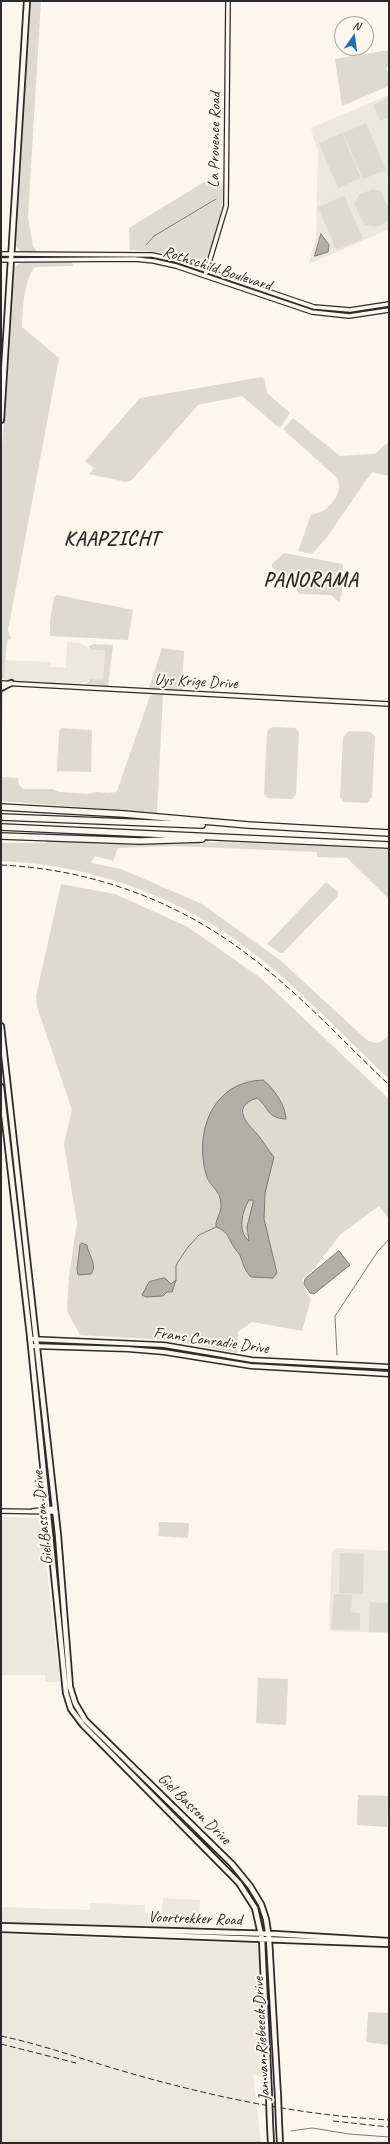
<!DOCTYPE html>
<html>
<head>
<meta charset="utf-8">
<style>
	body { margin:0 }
	#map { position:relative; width:390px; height:2144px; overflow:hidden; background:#fbf7ec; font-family:Caveat,sans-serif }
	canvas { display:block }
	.frame { position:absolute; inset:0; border:2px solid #2b2b2b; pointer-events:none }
	.north { position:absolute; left:334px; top:16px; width:40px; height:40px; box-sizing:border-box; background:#fbf7ec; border:1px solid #a8a59f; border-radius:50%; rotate:14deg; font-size:11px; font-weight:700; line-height:16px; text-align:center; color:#2b2b2b }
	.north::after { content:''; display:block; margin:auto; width:14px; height:18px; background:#1f6fb2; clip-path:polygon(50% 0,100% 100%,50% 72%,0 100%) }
</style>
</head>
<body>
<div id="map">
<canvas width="390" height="2144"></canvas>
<div class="frame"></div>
<div class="north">N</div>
</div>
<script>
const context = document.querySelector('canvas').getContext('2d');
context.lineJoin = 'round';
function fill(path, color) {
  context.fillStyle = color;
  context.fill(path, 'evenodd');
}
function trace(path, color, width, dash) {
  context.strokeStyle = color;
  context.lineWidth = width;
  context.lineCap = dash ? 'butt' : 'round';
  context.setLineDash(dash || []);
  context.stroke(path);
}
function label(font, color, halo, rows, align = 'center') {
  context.font = font + ' Caveat,sans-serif';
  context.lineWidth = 4;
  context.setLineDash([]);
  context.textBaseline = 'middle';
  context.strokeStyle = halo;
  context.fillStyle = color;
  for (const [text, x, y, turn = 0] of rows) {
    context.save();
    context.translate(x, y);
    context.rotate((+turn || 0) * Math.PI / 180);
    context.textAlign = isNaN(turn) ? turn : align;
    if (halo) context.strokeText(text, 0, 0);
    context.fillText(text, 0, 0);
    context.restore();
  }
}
const built = new Path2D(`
	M 389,95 L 389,177 L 386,178 L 389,185 L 389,229 L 309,264 L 316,236 L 318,151 L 311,130 L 313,127 Z
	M 67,642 L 81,643 L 92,650 L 105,650 L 103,680 L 88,680 L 87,683 L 83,682 L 78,686 L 3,683 L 5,660 L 51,662 L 51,667 L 66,668 Z
	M 1,1517 L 38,1518 L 41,1521 L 60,1682 L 45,1682 L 45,1675 L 1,1675 Z
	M 335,1548 L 389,1551 L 389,1633 L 332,1631 L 329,1629 L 332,1551 Z
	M 163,1898 L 200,1900 L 199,1932 L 1,1925 L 1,1907 L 90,1910 L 90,1903 L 145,1905 L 145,1913 L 162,1914 Z
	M 1,1934 L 259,1944 L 263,2077 L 253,2075 L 261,2143 L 1,2143 Z`);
const green = new Path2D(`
	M 29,1 L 41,1 L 28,217 L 33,246 L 39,254 L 22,253 L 15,245 Z
	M 389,50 L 389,66 L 386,68 L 389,75 L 389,86 L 342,106 L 335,59 Z
	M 389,98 L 389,123 L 387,118 L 380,121 L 373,105 Z
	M 366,123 L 386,170 L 363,179 L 343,133 Z
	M 342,133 L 361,178 L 338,188 L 319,143 Z
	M 204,182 L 220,182 L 224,186 L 223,211 L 205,264 C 198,268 189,261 182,258 C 165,252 148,251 130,250 L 129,228 Z
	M 373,189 L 381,192 L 389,210 L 387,221 L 378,227 L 364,225 L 354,203 L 360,194 Z
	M 344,196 L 363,239 L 336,250 L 318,207 Z
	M 72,262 L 73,266 L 35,267 C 23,282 23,309 22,327 L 59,358 L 8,630 L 11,638 L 7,641 L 4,679 L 1,678 L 1,464 L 14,268 L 20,263 Z
	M 262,377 L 265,380 L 267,393 L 290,413 L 281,427 L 277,426 L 242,396 L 198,405 L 132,480 L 126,482 L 89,474 L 94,468 L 85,461 L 140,398 Z
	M 293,418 L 340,456 L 375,454 L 384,445 L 389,443 L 389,476 L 372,472 L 327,537 L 312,554 L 298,551 L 311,515 C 316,513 322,512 326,509 C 335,502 343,488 337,478 L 283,429 Z
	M 284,553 L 343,564 L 342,595 L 340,597 L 340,603 L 331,595 L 300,594 L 272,567 L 272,564 Z
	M 57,595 L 133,610 L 128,640 L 50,636 L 50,621 L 54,597 Z
	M 93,644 L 113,645 L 108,686 L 87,684 L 90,679 L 103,680 L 105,650 L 91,650 L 89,646 Z
	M 162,648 L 184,651 L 182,690 L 149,688 Z
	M 3,689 L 7,690 L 3,694 L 1,774 L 1,690 Z
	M 153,695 L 163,695 L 157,813 L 1,801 L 1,777 L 18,778 L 19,785 L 23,789 L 53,789 L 59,792 L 90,794 C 98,789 108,796 117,791 L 150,696 Z
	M 273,727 L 295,728 L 299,732 L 296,794 L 292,799 L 268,798 L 264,794 L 267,733 L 269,729 Z
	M 62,728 L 90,730 L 92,731 L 91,772 L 57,771 L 59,731 Z
	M 349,731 L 370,732 L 375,736 L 372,797 L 367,803 L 344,802 L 340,798 L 343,737 Z
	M 46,841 L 155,844 L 229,842 L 389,849 L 389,899 L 347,858 L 317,857 L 317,852 L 175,846 L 118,848 L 113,861 L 95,856 L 91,863 L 121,869 L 202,904 L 280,960 L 368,1041 L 378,1043 L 389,1036 L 389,1079 C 350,1042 313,1003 272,968 C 197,903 101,865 1,861 L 1,843 L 47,843 Z
	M 326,882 L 338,892 L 338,896 L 283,953 L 280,953 L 267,944 Z
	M 61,884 L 115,894 L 188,927 L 262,979 L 389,1099 L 389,1219 L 379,1206 L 341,1234 L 312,1271 L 303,1279 L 304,1287 L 311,1299 L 302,1331 L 252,1322 L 238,1332 L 237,1353 L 167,1340 L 80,1335 L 67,1311 L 69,1276 L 77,1223 L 64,1144 L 72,1110 L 37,1007 L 36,996 Z
	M 159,1522 L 189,1523 L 188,1538 L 158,1536 Z
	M 340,1553 L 364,1554 L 363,1594 L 339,1593 Z
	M 334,1594 L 352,1595 L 351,1612 L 360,1613 L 360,1630 L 331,1629 Z
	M 370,1602 L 389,1603 L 389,1632 L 369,1632 Z
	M 258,1678 L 288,1679 L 286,1725 L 256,1723 Z
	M 358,1795 L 388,1796 L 387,1827 L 357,1825 Z
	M 368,2012 L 389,2013 L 389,2045 L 366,2042 Z`);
const water = new Path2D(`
	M 321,234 L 329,245 L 328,252 L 315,256 Z
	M 263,1080 C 273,1087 286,1106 286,1119 C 266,1118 270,1108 257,1098 C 231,1107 246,1122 257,1134 C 263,1141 268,1150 274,1157 L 265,1193 L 264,1219 L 277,1273 L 273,1278 L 251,1277 C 245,1271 244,1266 241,1258 C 240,1254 238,1253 236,1250 C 228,1240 230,1232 216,1227 C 215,1217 224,1213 220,1198 C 218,1189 208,1184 206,1174 C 194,1131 213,1081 263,1080 ZM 249,1200 L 253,1200 L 253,1203 L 247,1227 L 249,1241 C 237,1231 242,1212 249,1200 Z
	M 82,1243 L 87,1245 C 88,1254 98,1265 91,1274 L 78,1275 L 77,1269 L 80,1245 Z
	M 339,1251 L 350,1265 L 314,1294 L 310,1293 L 304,1284 L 305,1279 Z
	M 165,1278 L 171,1284 L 176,1280 L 172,1292 L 167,1292 L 163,1296 L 146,1297 L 142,1295 L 149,1282 Z`);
const stream = new Path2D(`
	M 146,245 L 154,236 L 216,199
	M 176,1280 L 176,1265 L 188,1247 L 199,1235 L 216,1227
	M 337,1355 L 335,1316 L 378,1251 L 389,1239
	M 291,2131 L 312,2128 L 349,2134 L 389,2137
	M 255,2143 L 258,2142`);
const tertiary = new Path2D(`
	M 1,254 L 152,255 L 176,260 L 314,307 L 350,310 L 389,304
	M 1,260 L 135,259 L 154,261 L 176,266 L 312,312 L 349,316 L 389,310
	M 205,276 L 226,206 L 228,1
	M 1,683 L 389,704
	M 1,1511 L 56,1512
	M 33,1511 L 55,1508`);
const secondary = new Path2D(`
	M 30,1339 L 164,1345 L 252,1360 L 389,1367
	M 31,1346 L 128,1349 L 164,1352 L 251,1366 L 389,1374`);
const primary = new Path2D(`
	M 1,420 L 27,1
	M 1,688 L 11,683
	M 1,1026 L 58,1535 L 70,1687 L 75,1703 L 85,1720 L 232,1864 L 250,1886 L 261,1904 L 266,1919 L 269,1939 L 278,2097
	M 1,1087 L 30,1336 L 66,1693 L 71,1709 L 83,1725 L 239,1883 L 255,1908 L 262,1939 L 269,2095
	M 1,1926 L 275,1934 L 389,1941
	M 1,1929 L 389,1944
	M 270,2124 L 271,2143
	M 279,2124 L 280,2143`);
const motorway = new Path2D(`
	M 1,807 L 124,814 L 248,825 L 389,833
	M 1,817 L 202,825
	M 1,827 L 389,845
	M 1,836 L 140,841 L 202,839`);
const rail = new Path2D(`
	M 1,865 C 90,869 176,900 247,954 C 298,992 343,1041 389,1085
	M 1,2036 C 44,2045 84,2060 126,2072 C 213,2097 299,2115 389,2120
	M 1,2044 L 76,2063
	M 333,2121 L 389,2127`);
const primaryBridge = new Path2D(`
	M 269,2095 L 270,2124
	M 278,2097 L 279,2124`);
const streetNames = [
	["La Provence Road",215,140,-89],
	["Rothschild Boulevard",217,269,18],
	["Uys Krige Drive",196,682,3],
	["Frans Conradie Drive",211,1341,8],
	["Giel Basson Drive",43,1518,-96],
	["Giel Basson Drive",194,1809,44],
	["Voortrekker Road",195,1919,2],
	["Jan van Riebeeck Drive",262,2039,-93]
];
const districtNames = [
	["KAAPZICHT",112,540],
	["PANORAMA",311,581]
];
fill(built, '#ebe8de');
fill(green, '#dddad0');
fill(water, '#b1afa7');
trace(water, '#7b7a75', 1);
trace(stream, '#7b7a75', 1);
trace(tertiary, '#2b2b2b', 6);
trace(secondary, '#2b2b2b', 7);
trace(primary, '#2b2b2b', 8);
trace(motorway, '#2b2b2b', 8);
trace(tertiary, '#fbf7ec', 3.5);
trace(secondary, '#fbf7ec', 4);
trace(primary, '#fbf7ec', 4.5);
trace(motorway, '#fbf7ec', 5.5);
trace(rail, '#2b2b2b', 1, [6, 3]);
trace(primaryBridge, '#2b2b2b', 8, []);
trace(primaryBridge, '#fbf7ec', 4.5);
label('16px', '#2b2b2b', '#fbf7ec', streetNames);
context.letterSpacing = '1px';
label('bold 20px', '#2b2b2b', '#fbf7ec', districtNames);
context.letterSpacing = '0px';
</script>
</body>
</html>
